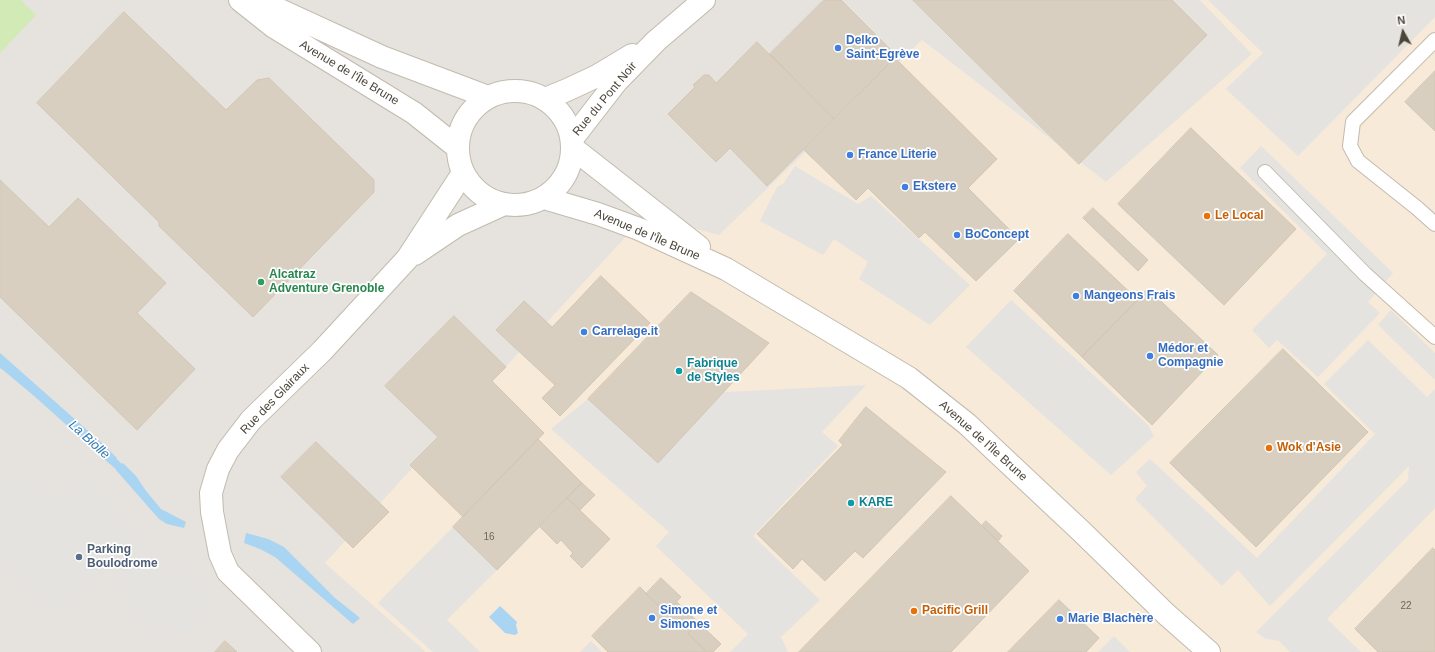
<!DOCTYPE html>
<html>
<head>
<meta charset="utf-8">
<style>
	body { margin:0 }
	#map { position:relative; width:1435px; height:652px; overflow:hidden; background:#f6f3ec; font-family:Arial,sans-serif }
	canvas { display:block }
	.north { position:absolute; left:1383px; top:12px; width:40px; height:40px; -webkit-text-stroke:3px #fff; paint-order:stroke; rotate:352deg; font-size:11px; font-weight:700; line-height:16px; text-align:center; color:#4b4439 }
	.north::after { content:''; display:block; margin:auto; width:14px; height:18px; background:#4b4439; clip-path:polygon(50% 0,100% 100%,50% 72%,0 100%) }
</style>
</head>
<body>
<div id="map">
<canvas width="1435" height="652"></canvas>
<div class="north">N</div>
</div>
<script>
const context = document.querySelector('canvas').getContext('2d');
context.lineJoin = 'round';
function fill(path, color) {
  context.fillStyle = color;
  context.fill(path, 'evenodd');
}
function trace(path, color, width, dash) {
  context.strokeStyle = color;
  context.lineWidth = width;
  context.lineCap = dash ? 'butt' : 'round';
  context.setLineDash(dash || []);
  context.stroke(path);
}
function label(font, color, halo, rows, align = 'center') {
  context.font = font + ' Arial,sans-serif';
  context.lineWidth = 3.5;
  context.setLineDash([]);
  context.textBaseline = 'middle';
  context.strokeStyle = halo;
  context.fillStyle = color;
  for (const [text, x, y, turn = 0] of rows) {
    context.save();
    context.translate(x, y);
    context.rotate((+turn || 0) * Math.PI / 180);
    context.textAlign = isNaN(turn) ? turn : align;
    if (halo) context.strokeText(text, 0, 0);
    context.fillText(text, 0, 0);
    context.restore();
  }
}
const commercial = new Path2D(`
	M 1200,0 L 1435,0 L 1435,652 L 426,652 L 325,563 L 645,216 L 719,235 L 922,40 L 1106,182 L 1252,54 Z`);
const industrial = new Path2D(`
	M 0,0 L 1200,0 L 1252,54 L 1106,182 L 922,40 L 719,235 L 645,216 L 325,563 L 426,652 L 0,652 Z`);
const green = new Path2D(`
	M 0,0 L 21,0 L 36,15 L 0,53 Z`);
const parking = new Path2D(`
	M 1208,0 L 1435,0 L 1435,17 L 1298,156 L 1226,89 L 1263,53 Z
	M 1261,146 L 1393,273 L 1368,302 L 1380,313 L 1318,377 L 1277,340 L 1269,348 L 1252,330 L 1327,254 L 1240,168 Z
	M 795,166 L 858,204 L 871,196 L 970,285 L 930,325 L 859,279 L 868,262 L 834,239 L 823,255 L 760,221 L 777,187 L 783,184 Z
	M 1011,300 L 1148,425 L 1154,436 L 1111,475 L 966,347 Z
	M 1391,310 L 1435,353 L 1435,380 L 1378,325 Z
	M 1368,340 L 1427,397 L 1435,389 L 1435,508 L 1327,619 L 1361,652 L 1290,652 L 1279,641 L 1266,639 L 1256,632 L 1408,480 L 1409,466 L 1270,606 L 1238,570 L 1222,586 L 1135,499 L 1147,486 L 1136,472 L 1150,459 L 1257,558 L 1375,434 L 1324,384 Z
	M 866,385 L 822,432 L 838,446 L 753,536 L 820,600 L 781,637 L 788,652 L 730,652 L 748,634 L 656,546 L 669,532 L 551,429 L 588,399 Z
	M 84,469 L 168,568 L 182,555 L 213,597 L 198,622 L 176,635 L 157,641 L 102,570 L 50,619 L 0,559 L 0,483 L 19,477 L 33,479 L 50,499 Z
	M 453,527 L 497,570 L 447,620 L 480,652 L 433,652 L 378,603 Z
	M 1114,636 L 1130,652 L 1098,652 Z
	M 591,641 L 602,652 L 580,652 Z`);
const water = new Path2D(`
	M 0,353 L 104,445 L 117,458 L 110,464 L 33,395 L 3,370 L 0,368 Z
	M 123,463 L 136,476 L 146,491 L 161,509 L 186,522 L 184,528 L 167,524 L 159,519 L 116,470 Z
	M 246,533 L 268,539 L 284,547 L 335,598 L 360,618 L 353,624 L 275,557 L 260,549 L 244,543 Z
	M 500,606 L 517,622 L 516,625 L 518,633 L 515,635 L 505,633 L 489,617 Z`);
const stream = new Path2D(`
	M 105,454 L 126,473`);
const building = new Path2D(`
	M 824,0 L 841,0 L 897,56 L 834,119 L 770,54 Z
	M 913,0 L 1172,0 L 1207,35 L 1079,164 Z
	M 124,12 L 226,110 L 257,80 L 269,78 L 374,180 L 374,192 L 253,317 L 159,226 L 159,222 L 37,103 Z
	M 757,42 L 834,119 L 767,186 L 730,148 L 716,162 L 668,114 L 695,87 L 693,85 L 704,75 L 709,75 L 716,83 Z
	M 895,58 L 997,159 L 968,188 L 1019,239 L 976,281 L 925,232 L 919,238 L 868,188 L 856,200 L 804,150 Z
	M 1435,71 L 1435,131 L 1405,102 Z
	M 1191,128 L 1296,229 L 1224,305 L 1118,204 Z
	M 0,180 L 49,227 L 78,198 L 166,283 L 137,313 L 195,369 L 137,430 L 0,297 Z
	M 1093,208 L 1148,260 L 1138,271 L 1083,218 Z
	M 1068,234 L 1138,300 L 1082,357 L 1014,291 Z
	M 601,276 L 650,323 L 560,416 L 542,398 L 555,385 L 496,330 L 524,301 L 552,327 Z
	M 1148,289 L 1218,355 L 1152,425 L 1082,357 Z
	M 691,292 L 769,343 L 658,463 L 588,399 Z
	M 454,316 L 506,367 L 492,381 L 544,433 L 463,517 L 410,465 L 438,437 L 385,386 Z
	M 1283,349 L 1368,432 L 1256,547 L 1170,463 Z
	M 866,407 L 946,472 L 863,558 L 855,551 L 825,581 L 802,559 L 793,569 L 757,534 L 843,445 L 839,441 Z
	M 538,439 L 582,483 L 497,570 L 453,527 Z
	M 316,442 L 389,512 L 353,548 L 281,477 Z
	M 582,483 L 595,495 L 580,510 L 567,498 Z
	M 951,496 L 1029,571 L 951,652 L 799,652 Z
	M 567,498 L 610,539 L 582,568 L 570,556 L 573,553 L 561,540 L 557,544 L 539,526 Z
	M 986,521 L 1002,536 L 998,541 L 982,526 Z
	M 1433,548 L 1435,550 L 1435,652 L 1378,652 L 1355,629 Z
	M 661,578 L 681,597 L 666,613 L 646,594 Z
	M 640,587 L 666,613 L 677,602 L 699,623 L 688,634 L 707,652 L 608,652 L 592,636 Z
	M 1059,600 L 1099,638 L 1086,652 L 1008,652 Z
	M 699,623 L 721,644 L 713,652 L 707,652 L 688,634 Z
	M 225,641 L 237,652 L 215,652 Z`);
const service = new Path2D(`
	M 1435,40 L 1353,122 L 1350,146 L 1358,161 L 1417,208 L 1435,224
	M 1265,172 L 1365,274 L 1435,337`);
const minor = new Path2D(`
	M 545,99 L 567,90 L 597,76 L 632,55
	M 572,139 L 617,81 L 656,41 L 704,0
	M 415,254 L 458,225 L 504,204
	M 310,652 L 228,572 L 220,554 L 212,512 L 211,493 L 218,469 L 228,450 L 251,420 L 322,351 L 407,259 L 463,173`);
const tertiary = new Path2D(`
	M 240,0 L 274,27 L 414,113 L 458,148
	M 258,0 L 382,57 L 488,97
	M458 148a57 57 0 1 1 114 0a57 57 0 1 1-114 0Z
	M 574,149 L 699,247
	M 544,198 L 598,214 L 639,229 L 726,269 L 909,378 L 967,424 L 1082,532 L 1166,614 L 1209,652`);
const markers = [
	[838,48,4,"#3f7fe0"],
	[850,155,4,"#3f7fe0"],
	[905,187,4,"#3f7fe0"],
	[1207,216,4,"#e8710a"],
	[957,235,4,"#3f7fe0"],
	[261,282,4,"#2e9e5b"],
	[1076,296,4,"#3f7fe0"],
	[584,332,4,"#3f7fe0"],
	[1150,356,4,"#3f7fe0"],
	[679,371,4,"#0f9aa8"],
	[1269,448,4,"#e8710a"],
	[851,503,4,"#0f9aa8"],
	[79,557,4,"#5c6f8a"],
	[914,611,4,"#e8710a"],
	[652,618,4,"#3f7fe0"],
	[1060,619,4,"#3f7fe0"]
];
const numberNames = [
	["16",489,537],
	["22",1406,606]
];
const shopNames = [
	["Delko",846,41],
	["Saint-Egrève",846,55],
	["France Literie",858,155],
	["Ekstere",913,187],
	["BoConcept",965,235],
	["Mangeons Frais",1084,296],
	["Carrelage.it",592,332],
	["Médor et",1158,349],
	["Compagnie",1158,363],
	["Simone et",660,611],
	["Simones",660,625],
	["Marie Blachère",1068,619]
];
const streetNames = [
	["Avenue de l'Île Brune",349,73,31],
	["Rue du Pont Noir",605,99,-50],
	["Avenue de l'Île Brune",647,235,23],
	["Rue des Glairaux",275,399,-46],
	["Avenue de l'Île Brune",983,441,42]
];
const foodNames = [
	["Le Local",1215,216],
	["Wok d'Asie",1277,448],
	["Pacific Grill",922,611]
];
const leisureNames = [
	["Alcatraz",269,275],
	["Adventure Grenoble",269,289]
];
const cultureNames = [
	["Fabrique",687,364],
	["de Styles",687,378],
	["KARE",859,503]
];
const serviceNames = [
	["Parking",87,550],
	["Boulodrome",87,564]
];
const waterNames = [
	["La Biolle",89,440,42]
];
fill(commercial, '#f7ead8');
fill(industrial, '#e6e2dd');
fill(green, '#d2eab5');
fill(parking, '#e5e3e0');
fill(water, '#a9d4f2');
trace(stream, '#a9d4f2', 8);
fill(building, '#d8cfc1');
trace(building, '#d3c7b4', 1);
trace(service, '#c2bbae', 16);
trace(minor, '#c2bbae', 24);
trace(tertiary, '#c2bbae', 24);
trace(service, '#fff', 14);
trace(minor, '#fff', 22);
trace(tertiary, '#fff', 22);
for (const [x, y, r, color] of markers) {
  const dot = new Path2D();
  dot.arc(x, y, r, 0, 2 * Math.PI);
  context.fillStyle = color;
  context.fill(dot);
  trace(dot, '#fff', 1.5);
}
label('10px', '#6e675b', null, numberNames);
label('bold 12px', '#366cbe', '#fff', shopNames, 'left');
label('12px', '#4b4439', '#fff', streetNames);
label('bold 12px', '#c56008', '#fff', foodNames, 'left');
label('bold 12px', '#27864d', '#fff', leisureNames, 'left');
label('bold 12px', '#0d838f', '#fff', cultureNames, 'left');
label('bold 12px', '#4e5e75', '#fff', serviceNames, 'left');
label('italic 13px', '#2e7ab2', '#fff', waterNames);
</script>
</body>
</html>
